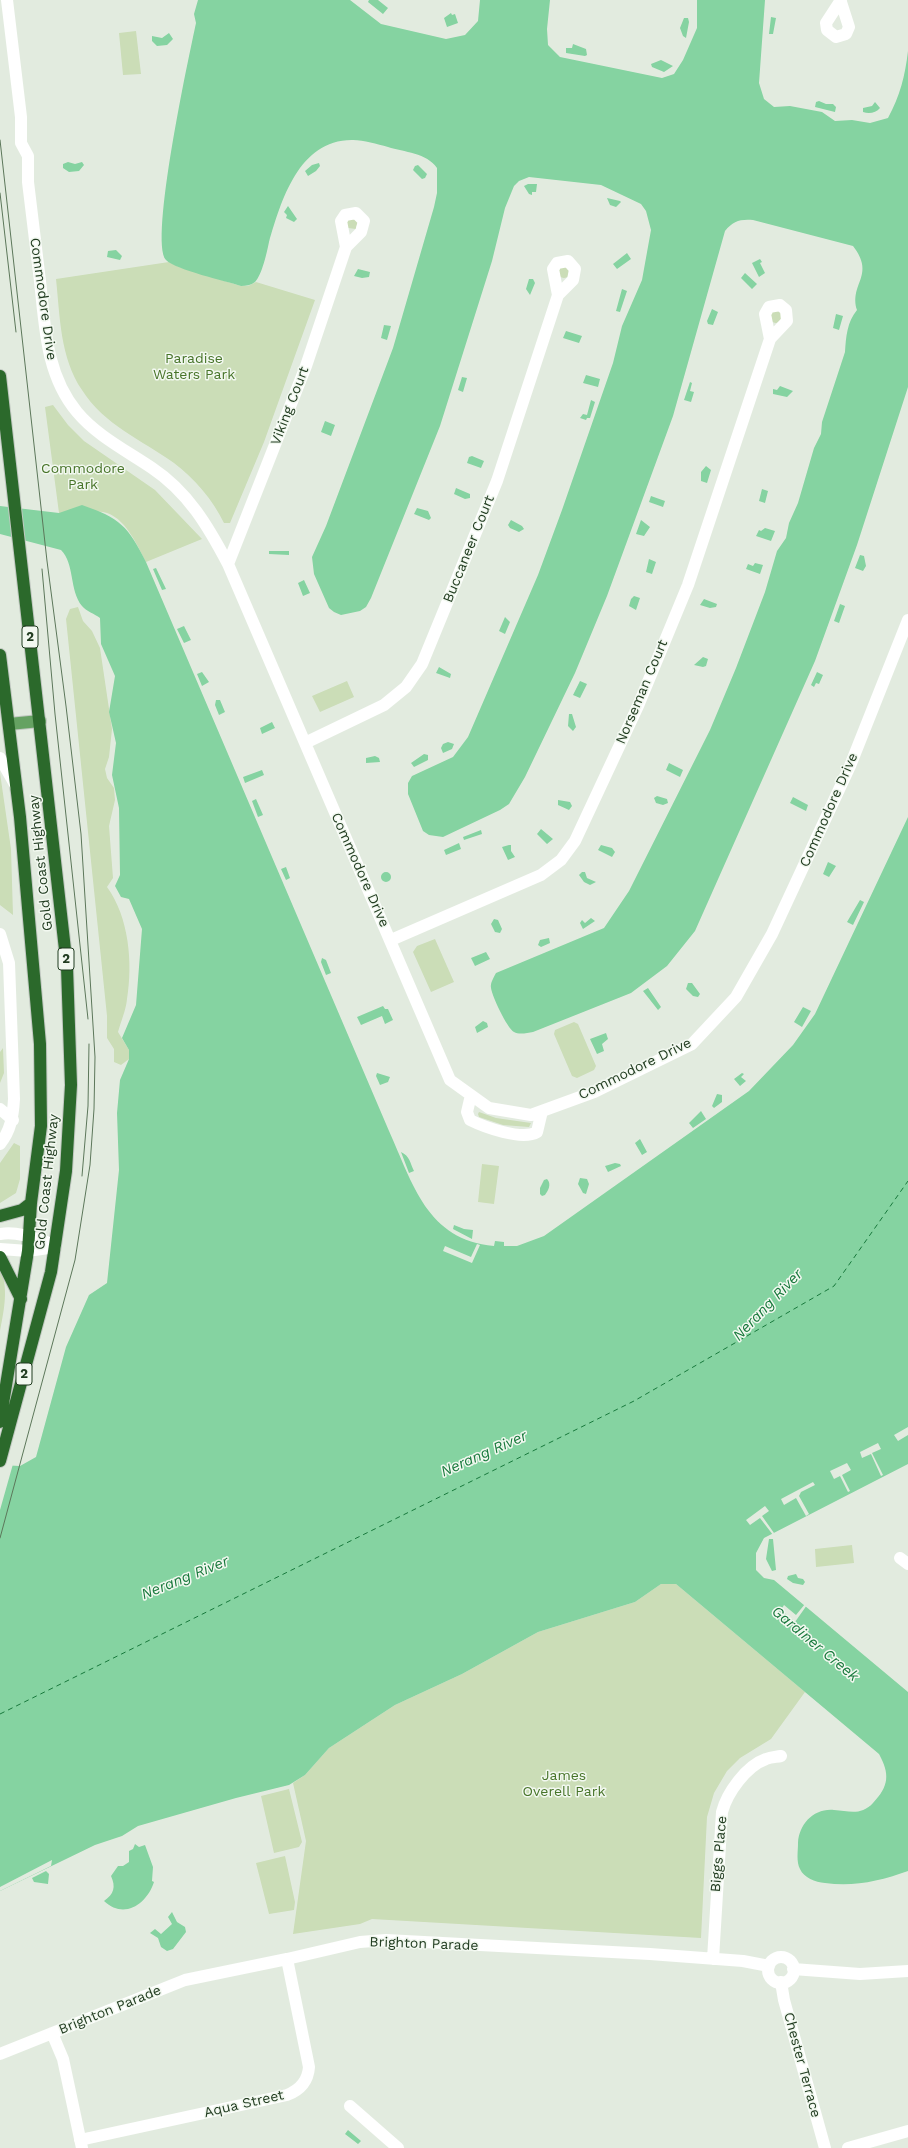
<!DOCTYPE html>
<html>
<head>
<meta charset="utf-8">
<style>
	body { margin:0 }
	canvas { display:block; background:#e2ebdf }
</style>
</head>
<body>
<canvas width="908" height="2148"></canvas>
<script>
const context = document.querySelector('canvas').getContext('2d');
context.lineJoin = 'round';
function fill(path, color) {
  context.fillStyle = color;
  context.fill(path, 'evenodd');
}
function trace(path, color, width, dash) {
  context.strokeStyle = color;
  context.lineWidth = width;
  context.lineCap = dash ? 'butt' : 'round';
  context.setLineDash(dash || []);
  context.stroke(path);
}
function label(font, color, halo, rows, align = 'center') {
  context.font = font + ' "Work Sans",sans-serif';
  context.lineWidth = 3;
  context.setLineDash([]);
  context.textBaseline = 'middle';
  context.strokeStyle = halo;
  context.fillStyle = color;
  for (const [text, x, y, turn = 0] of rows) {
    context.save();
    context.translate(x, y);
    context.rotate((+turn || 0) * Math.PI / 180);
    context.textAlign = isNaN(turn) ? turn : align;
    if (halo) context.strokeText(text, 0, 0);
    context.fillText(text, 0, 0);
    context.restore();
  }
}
const green = new Path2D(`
	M 136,31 L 141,74 L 123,75 L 119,33 Z
	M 348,218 L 358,220 L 356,229 L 348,228 L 346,222 Z
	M 169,262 L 179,267 L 241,286 L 248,286 L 256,282 L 315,300 L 264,442 L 230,523 L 224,523 C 213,500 194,478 174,463 C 142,440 104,425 82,390 C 60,358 60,316 56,279 Z
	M558 272a6 6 0 1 1 12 0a6 6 0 1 1-12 0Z
	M770 317a6 6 0 1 1 12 0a6 6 0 1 1-12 0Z
	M 53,405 L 68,425 L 84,441 L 155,490 L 202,539 L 146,562 C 137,545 125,516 103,512 C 89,510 73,513 59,513 L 45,407 Z
	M 78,607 L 83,621 L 92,631 L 100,648 L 112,729 L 109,757 L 105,769 L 107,778 L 114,788 L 115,800 L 109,826 L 113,878 L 107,887 C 129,917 133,963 127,999 C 126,1010 121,1021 118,1032 L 129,1050 L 129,1059 L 121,1065 L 114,1062 L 114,1049 L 107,1038 L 107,1016 L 66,619 L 70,609 Z
	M 347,681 L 354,697 L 320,712 L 312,696 Z
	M 0,773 L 11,849 L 13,915 L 0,905 Z
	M 435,939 L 454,982 L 431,992 L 413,952 L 417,946 Z
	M 574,1022 L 578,1024 L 596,1066 L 594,1070 L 577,1078 L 572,1076 L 554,1034 L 555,1030 Z
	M 3,1048 L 4,1073 L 0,1083 L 0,1052 Z
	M 479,1112 L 496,1118 L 531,1123 L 529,1127 L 503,1125 L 479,1117 L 478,1114 Z
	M 14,1143 L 20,1146 L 20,1179 L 16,1193 L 0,1203 L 0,1163 Z
	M 482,1164 L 499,1166 L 494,1204 L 478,1202 Z
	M 0,1268 C 9,1288 4,1310 0,1331 Z
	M 852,1545 L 854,1563 L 816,1567 L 815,1549 Z
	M 661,1584 L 676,1584 L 805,1692 L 771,1739 L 740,1758 L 727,1771 L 714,1793 L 707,1817 L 701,1938 L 372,1919 L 360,1924 L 293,1934 L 306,1841 L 293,1783 L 305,1775 L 329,1748 L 395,1705 L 462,1674 L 538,1632 L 635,1602 Z
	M 289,1789 L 302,1842 L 299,1847 L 274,1853 L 261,1796 Z
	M 285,1856 L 295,1902 L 294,1910 L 269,1914 L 256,1863 Z`);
const water = new Path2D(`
	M 198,0 L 350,0 L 381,24 L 446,39 L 465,35 L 478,21 L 480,0 L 550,0 L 547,29 L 548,45 L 560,57 L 662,78 L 674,74 L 683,60 L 697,28 L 697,0 L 765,0 L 759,83 L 764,99 L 774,107 L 790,106 L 822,112 L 835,121 L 852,120 L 870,123 L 888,118 C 900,96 905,76 908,51 L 908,387 L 857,545 L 815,661 L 695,931 L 667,966 L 631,993 L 533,1032 C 527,1033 519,1035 514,1032 C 507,1028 492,996 491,988 C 490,983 494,977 496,973 L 604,928 L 629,891 L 710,730 L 736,668 L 765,592 L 777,551 L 786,538 L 789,523 L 798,503 L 814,448 L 821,434 L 822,422 L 845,352 C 846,337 847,322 857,310 C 849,283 876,276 853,246 L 753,220 C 740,219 733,221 725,231 L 673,416 L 607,596 L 575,673 L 525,777 L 509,804 L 500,810 L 443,837 L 429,835 L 423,831 L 408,794 L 408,783 L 412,776 L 453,757 L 468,737 L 538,575 L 562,510 L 613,363 L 622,326 L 642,280 L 651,230 L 646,211 L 641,204 L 601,185 L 529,177 L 519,181 L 514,186 L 505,208 L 492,261 L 440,426 L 371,598 L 366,607 L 360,611 L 341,615 L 334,612 L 329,608 L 314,574 L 312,557 L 326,526 L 393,348 L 434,207 L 437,193 L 437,168 C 427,153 404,152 388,147 C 377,144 364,140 353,140 C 299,139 281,201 269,242 C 267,252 262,275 255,282 C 251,285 246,286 241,286 C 226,281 176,270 166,260 C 149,241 189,56 196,23 L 194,14 Z
	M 369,0 L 378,0 L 388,8 L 383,14 L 368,2 Z
	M 451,13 L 452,15 L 455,14 L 458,23 L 447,27 L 444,18 Z
	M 771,17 L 776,18 L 773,34 L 769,34 Z
	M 684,18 L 688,18 L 689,22 L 686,38 L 683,36 L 680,28 Z
	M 169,33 L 173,39 L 167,45 L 157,46 L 152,41 L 152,36 L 162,38 Z
	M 573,44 L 586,49 L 587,55 L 585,56 L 566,53 L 566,48 L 572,48 Z
	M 661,60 L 673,66 L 664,72 L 652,67 L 651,64 Z
	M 819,101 L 826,104 L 833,104 L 836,107 L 835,112 L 815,107 L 816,102 Z
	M 875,102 L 880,108 C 876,113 869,114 863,112 L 863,108 L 872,106 Z
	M 68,162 L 75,164 L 82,162 L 84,165 L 79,171 L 69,172 L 63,168 L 63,164 Z
	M 319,163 L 320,166 L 316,171 L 308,176 L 305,171 L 312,165 Z
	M 418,165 L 427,174 L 425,178 L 422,179 L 413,170 L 415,166 Z
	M 528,184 L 537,184 L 536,192 L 532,192 L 532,195 L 529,194 L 524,186 Z
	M 607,198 L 620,201 L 621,202 L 616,207 L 610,205 Z
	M 288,206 L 297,219 L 294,222 L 286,218 L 287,215 L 284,212 Z
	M 116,250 L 122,256 L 120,260 L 107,257 L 108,251 Z
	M 627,253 L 631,259 L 617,269 L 613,264 Z
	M 760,259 L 762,262 L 760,263 L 765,273 L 759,277 L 752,263 Z
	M 358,269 L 370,272 L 369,277 L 362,278 L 354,276 Z
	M 745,273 L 757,284 L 752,289 L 741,278 Z
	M 529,279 L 533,279 L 535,283 L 530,295 L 526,289 Z
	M 622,289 L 627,291 L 620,312 L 616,311 Z
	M 712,309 L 718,312 L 713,325 L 708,324 L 707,321 Z
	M 836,314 L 843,316 L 839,330 L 833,328 Z
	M 384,325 L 391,326 L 387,340 L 381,338 Z
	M 566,331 L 582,336 L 579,343 L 563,338 Z
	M 586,375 L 600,379 L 598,387 L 583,383 Z
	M 462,377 L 467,378 L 463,392 L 458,390 Z
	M 690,382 L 692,383 L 690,391 L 694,392 L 691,402 L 684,400 Z
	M 780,386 L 793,391 L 787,397 L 773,394 L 773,389 L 777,390 Z
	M 591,400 L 595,402 L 590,418 L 587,418 L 586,420 L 580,418 L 583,414 L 587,415 Z
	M 325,421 L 335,425 L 331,436 L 321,432 Z
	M 472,456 L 484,461 L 481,468 L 467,463 L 469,457 Z
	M 706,466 L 711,470 L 707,483 L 701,481 L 701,472 Z
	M 456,488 L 470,494 L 470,498 L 465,499 L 454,494 Z
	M 762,489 L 768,491 L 765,503 L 759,501 Z
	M 651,496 L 665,501 L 663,507 L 649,502 Z
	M 82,505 C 120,518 128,526 146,562 L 389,1131 C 413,1184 427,1240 494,1246 L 495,1241 L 504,1242 L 504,1246 L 517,1246 L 544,1236 L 749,1091 L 793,1045 L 815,1014 L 908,817 L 908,1464 L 764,1538 L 756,1553 L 756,1570 L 764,1578 L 774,1580 L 908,1692 L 908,1871 C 880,1881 854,1887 825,1883 C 815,1882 804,1878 800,1869 C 796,1862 798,1851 798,1843 C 799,1824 814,1808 834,1810 C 849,1811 861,1816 873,1803 C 889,1786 890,1774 879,1754 L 676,1584 L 661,1584 L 635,1602 L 538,1632 L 462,1674 L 395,1705 L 329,1748 L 305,1775 L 289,1785 L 236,1798 L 138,1826 L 122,1836 L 95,1845 L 0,1891 L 0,1465 L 20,1466 L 36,1457 L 66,1347 L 89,1295 L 107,1283 L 119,1170 L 117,1113 L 120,1080 L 129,1059 L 129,1050 L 122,1038 L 136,1005 L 142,929 L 129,899 L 121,897 L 115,886 L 120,875 L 119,808 L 112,775 L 116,743 L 109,712 L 115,676 L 101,644 L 100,618 C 95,614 86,611 82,606 C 69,590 75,564 61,550 L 0,534 L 0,506 L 59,513 Z
	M 417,508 L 428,511 L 431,518 L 429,520 L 414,514 Z
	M 511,520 L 522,526 L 524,529 L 519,532 L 510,528 L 508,525 Z
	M 641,520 L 650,527 L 644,536 L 636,534 Z
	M 765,528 L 775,531 L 771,541 L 756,536 L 759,530 L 761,531 Z
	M 269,551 L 289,551 L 289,555 L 269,554 Z
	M 860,555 L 864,556 L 866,566 L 863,571 L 855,568 Z
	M 649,559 L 656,562 L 652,574 L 646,572 Z
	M 755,563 L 763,565 L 760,574 L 746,569 L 748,564 L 753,566 Z
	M 156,568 L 166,589 L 162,590 L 153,569 Z
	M 304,580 L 310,593 L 303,596 L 298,583 Z
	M 634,596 L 640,598 L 636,610 L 629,606 L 631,599 Z
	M 704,599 L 717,604 L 716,607 L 710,608 L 700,605 Z
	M 840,604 L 845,606 L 839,623 L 834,621 Z
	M 505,617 L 510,622 L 505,634 L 499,631 Z
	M 184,626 L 191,640 L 184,643 L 177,629 Z
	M 703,657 L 708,659 L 706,666 L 703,667 L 694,665 Z
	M 439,667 L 451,674 L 450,678 L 436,673 Z
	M 202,672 L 209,682 L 202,686 L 197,674 Z
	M 817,672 L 823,675 L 819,684 L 816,683 L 814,687 L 811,685 Z
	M 580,681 L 587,684 L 580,698 L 573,695 Z
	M 216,700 L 220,700 L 225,712 L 219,715 L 215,705 Z
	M 569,714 L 572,714 L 576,727 L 573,731 L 568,726 Z
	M 272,722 L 275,728 L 262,734 L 260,728 Z
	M 448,742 L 454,744 L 452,749 L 443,753 L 441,748 L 443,744 Z
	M 424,754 L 428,755 L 428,760 L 414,767 L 411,763 Z
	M 375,756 L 379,758 L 380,762 L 366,763 L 366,758 Z
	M 669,763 L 683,770 L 680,777 L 666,770 Z
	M 262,770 L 264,775 L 245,783 L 243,777 Z
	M 657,796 L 667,799 L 668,803 L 663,805 L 656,803 L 654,798 Z
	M 793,797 L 808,805 L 806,811 L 790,803 Z
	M 256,799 L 263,815 L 258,817 L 252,801 Z
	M 558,800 L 570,802 L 572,806 L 569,810 L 558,805 Z
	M 541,829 L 553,839 L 547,844 L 537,834 Z
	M 481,830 L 482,834 L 464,840 L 463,837 Z
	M 459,843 L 461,849 L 446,855 L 444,850 Z
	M 509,845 L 511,845 L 511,851 L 515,857 L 508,860 L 502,847 Z
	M 601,845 L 612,848 L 615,852 L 612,857 L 598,850 Z
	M 828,862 L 836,866 L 829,877 L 823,874 Z
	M 286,867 L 290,878 L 286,880 L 281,869 Z
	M381 877a5 5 0 1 1 10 0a5 5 0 1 1-10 0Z
	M 582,872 L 585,872 L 587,878 L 596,882 L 590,885 L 584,882 L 579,875 Z
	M 860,900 L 864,902 L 853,925 L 847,922 Z
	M 591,918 L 595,921 L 583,929 L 580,923 L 582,920 L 585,923 Z
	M 494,919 L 498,920 L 502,929 L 500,933 L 495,932 L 491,924 Z
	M 549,938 L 550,943 L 541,947 L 538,945 L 540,940 Z
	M 486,952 L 490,959 L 475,966 L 471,958 Z
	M 322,958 L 326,960 L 331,973 L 326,975 L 321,962 Z
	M 688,983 L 692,983 L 700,994 L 698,997 L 693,996 L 686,989 Z
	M 648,988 L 661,1007 L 658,1010 L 643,991 Z
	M 383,1006 L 385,1009 L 388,1009 L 393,1020 L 385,1024 L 382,1016 L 361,1025 L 357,1017 Z
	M 803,1007 L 811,1011 L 802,1027 L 794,1022 Z
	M 483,1021 L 487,1023 L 488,1027 L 477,1033 L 475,1027 Z
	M 606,1033 L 608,1039 L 602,1044 L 604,1051 L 597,1054 L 590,1039 Z
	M 377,1073 L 390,1077 L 388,1082 L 380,1085 L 376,1076 Z
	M 742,1073 L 744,1074 L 741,1077 L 746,1081 L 740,1086 L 734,1079 Z
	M 717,1094 L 722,1095 L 722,1102 L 714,1108 L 712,1106 Z
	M 701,1111 L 706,1119 L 693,1128 L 689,1123 Z
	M 640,1139 L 647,1152 L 642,1155 L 635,1143 Z
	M 401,1152 C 410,1156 410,1163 414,1171 L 409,1173 Z
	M 615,1163 L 620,1164 L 621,1166 L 608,1172 L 605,1166 Z
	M 580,1178 L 587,1179 L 589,1184 L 586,1194 L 583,1193 L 578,1184 Z
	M 547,1179 C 552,1184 548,1191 545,1195 L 542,1196 L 540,1194 L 540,1188 L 544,1180 Z
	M 454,1225 L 464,1229 L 473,1230 L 472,1239 L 453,1229 Z
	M 769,1539 L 773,1539 L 776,1570 L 772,1571 L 766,1559 Z
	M 796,1574 L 798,1578 L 803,1579 L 805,1582 L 803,1585 L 793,1583 L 787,1579 L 788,1576 Z
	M 135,1844 L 139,1847 L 145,1845 L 153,1867 L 152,1881 L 154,1882 C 147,1904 124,1920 104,1901 C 114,1894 116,1887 111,1876 L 118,1866 L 123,1866 L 129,1862 L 129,1851 L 133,1849 Z
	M 46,1871 L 49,1874 L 48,1884 L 34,1882 L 32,1878 Z
	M 172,1912 L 177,1922 L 185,1927 L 186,1932 L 173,1949 L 167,1951 L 161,1947 L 158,1938 L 150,1933 L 155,1929 L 161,1934 L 172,1924 L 168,1917 Z
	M 348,2130 L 361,2141 L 358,2144 L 345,2134 Z`);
const pier = new Path2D(`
	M 477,1244 L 480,1245 L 472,1263 L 443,1251 L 445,1246 L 471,1257 Z
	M 908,1427 L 908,1435 L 898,1441 L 894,1435 Z
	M 878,1443 L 881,1449 L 872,1453 L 883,1475 L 881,1476 L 871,1454 L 862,1458 L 860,1452 Z
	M 0,1463 L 13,1464 L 0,1510 Z
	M 847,1463 L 851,1470 L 842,1475 L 850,1491 L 848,1492 L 840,1476 L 834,1479 L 830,1471 Z
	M 813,1482 L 815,1485 L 801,1492 L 799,1496 L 809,1514 L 806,1516 L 796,1498 L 784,1505 L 781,1499 Z
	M 765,1506 L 769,1511 L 762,1516 L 774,1533 L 773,1535 L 760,1518 L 750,1525 L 746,1520 Z
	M 805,1604 L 807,1605 L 795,1622 L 781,1610 L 784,1605 L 796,1615 Z
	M 52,1860 L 51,1866 L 0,1891 L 0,1887 Z`);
const ferry = new Path2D(`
	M 0,1714 L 634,1401 L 834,1286 L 908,1181`);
const minor = new Path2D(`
	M 7,0 L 21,117 L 21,143 L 28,156 L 28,182 C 32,215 36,248 40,281 C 45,327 46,375 77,412 C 97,436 127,451 152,468 C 188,492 208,526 228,564 L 450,1080 L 489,1108 L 531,1115 L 594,1092 L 692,1044 L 736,997 L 772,934 L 850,766 L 908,620
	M 841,2 L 849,27 L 846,34 L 836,37 L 827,30 L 826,23 L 841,0
	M 228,564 L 306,366 L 346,247 L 341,221 L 345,215 L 356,213 L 364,221 L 361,232 L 346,247
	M 305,743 L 384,705 L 406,687 L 422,664 L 497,481 L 558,295 L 553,269 L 557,263 L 568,261 L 575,269 L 573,280 L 558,295
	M 0,758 L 16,786
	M 0,934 L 9,963 L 14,1099 C 13,1116 11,1130 0,1144
	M 391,940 L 541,875 L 561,860 L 575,841 L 638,706 L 688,585 L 770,339 L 765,314 L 769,307 L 780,305 L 786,310 L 787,321 L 770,339
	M 471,1095 L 467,1112 L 470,1120 C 484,1127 522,1141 537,1132 L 542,1111
	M 0,1109 L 13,1120
	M 0,1234 C 19,1231 37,1239 55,1245
	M 0,1249 L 28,1251 L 55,1247
	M 900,1558 L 908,1564
	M768 1970a13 13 0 1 1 26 0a13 13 0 1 1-26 0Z
	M 713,1959 L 722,1812 C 727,1793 746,1766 766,1759 C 771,1757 776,1757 781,1756
	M 793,1969 L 860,1974 L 908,1971
	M 781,1982 L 784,2000 L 825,2148
	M 52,2033 L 63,2059 L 82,2148
	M 0,2054 L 185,1980 L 287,1959 L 360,1942 L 386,1940 L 650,1954 L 743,1961 L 769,1966
	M 350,2106 L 398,2148
	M 80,2140 L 287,2095 C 300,2090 308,2081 309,2067 L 287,1959
	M 848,2148 L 908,2131`);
const major = new Path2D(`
	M 9,724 L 40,721`);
const highway = new Path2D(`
	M 0,376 L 67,967 L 71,1085 L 66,1171 L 51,1272 L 0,1461
	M 0,655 L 20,817 L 40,1044 L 41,1126 L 31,1203 L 28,1251 L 0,1422
	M 0,1216 L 22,1210 L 31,1203
	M 0,1257 L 21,1299`);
const tram = new Path2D(`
	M 0,140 L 47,561 L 66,706 L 81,834 L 95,1057 L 94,1109 L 90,1165 L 75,1260 L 0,1538
	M 0,193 L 16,332
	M 42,569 L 55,714 L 88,1019
	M 82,1176 L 88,1106 L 89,1044`);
const shields = [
	[30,637,16],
	[66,959,16],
	[24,1374,16]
];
const shieldNames = [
	["2",30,637],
	["2",66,959],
	["2",24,1374]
];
const streetNames = [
	["Commodore Drive",43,299,82],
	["Viking Court",290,406,-69],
	["Buccaneer Court",469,549,-68],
	["Norseman Court",642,692,-67],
	["Commodore Drive",829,810,-66],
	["Gold Coast Highway",41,863,-96],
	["Commodore Drive",360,870,66],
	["Commodore Drive",635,1069,-26],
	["Gold Coast Highway",47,1182,-84],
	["Biggs Place",719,1854,-85],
	["Brighton Parade",424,1944,2],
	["Brighton Parade",110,2010,-22],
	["Chester Terrace",802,2065,75],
	["Aqua Street",244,2104,-13]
];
const parkNames = [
	["Paradise",194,359],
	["Waters Park",194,375],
	["Commodore",83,469],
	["Park",83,485],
	["James",564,1776],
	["Overell Park",564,1792]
];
const waterNames = [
	["Nerang River",768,1305,-46],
	["Nerang River",484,1454,-24],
	["Nerang River",185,1578,-22],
	["Gardiner Creek",815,1644,40]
];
fill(green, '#cbddb7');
fill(water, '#85d3a1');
fill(pier, '#e2ebdf');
trace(ferry, '#18793c', 1, [5, 4]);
trace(major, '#c1c8c1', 14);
trace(highway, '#c1c8c1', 14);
trace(minor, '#fff', 12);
trace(major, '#65a262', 12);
trace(highway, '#2b692b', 12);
trace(tram, '#5c775a', 1);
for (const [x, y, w] of shields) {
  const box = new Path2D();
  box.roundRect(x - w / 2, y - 11, w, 22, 3);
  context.fillStyle = '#f2f8f0';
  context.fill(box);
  trace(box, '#213c20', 1);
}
label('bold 13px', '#213c20', null, shieldNames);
label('14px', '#213c20', '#f2f8f0', streetNames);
label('14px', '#477429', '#f2f8f0', parkNames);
label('italic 15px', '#18793c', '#f2f8f0', waterNames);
</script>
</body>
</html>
